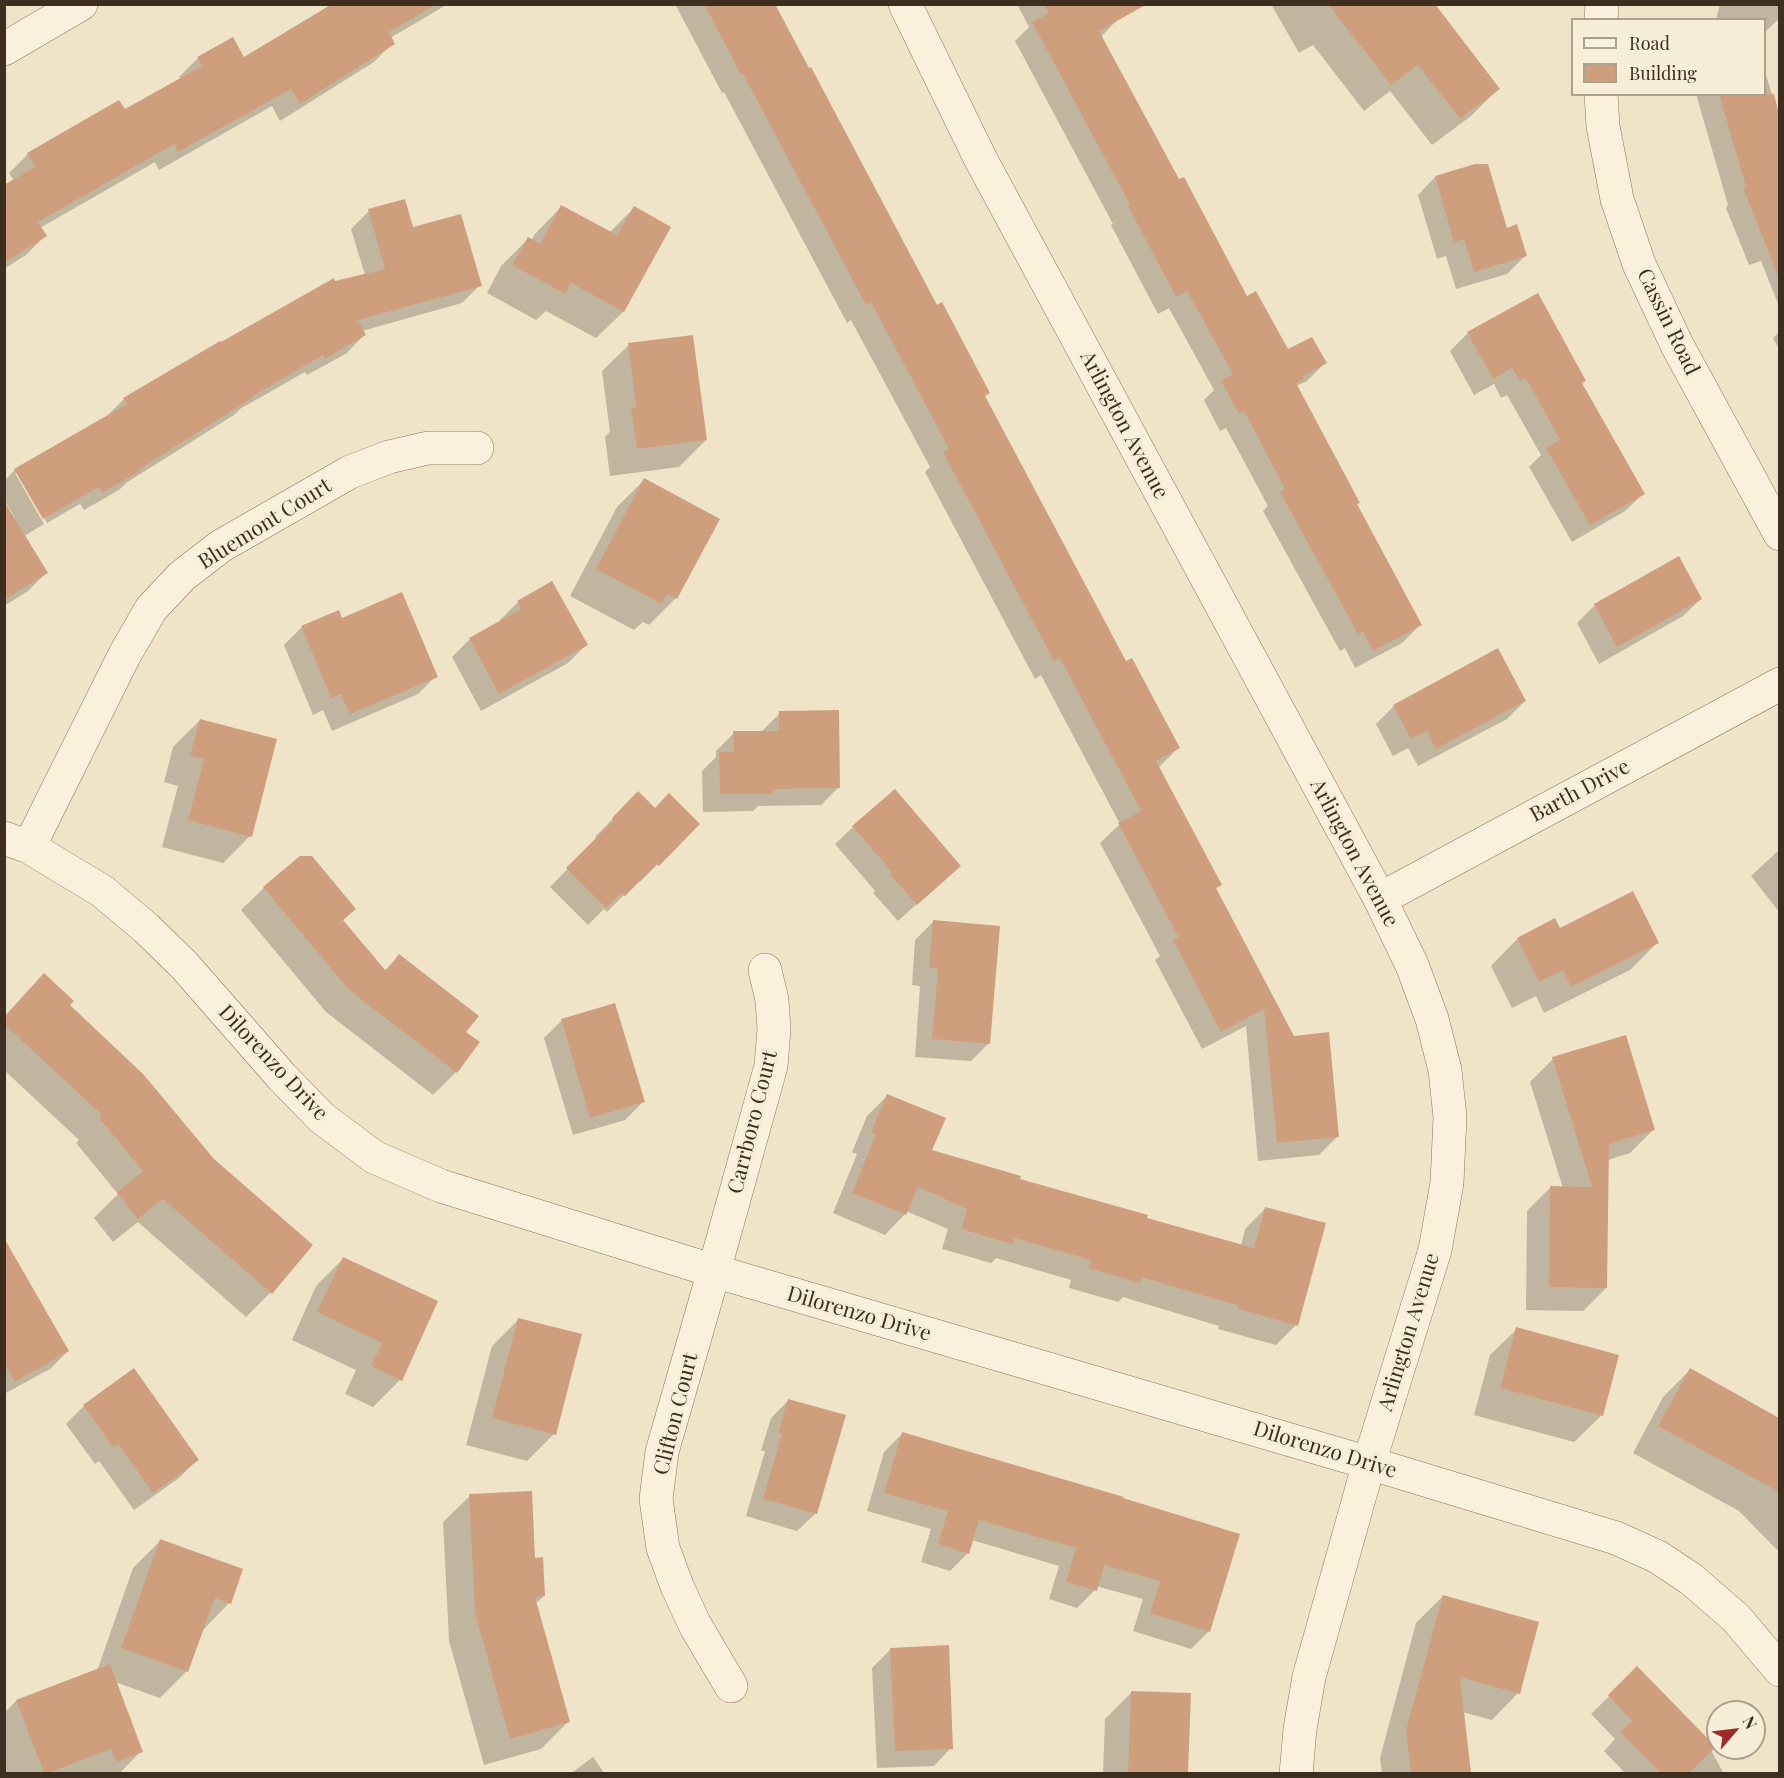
<!DOCTYPE html>
<html>
<head>
<meta charset="utf-8">
<style>
	body { margin:0 }
	#map { position:relative; width:1784px; height:1778px; overflow:hidden; background:#f0e4c8; font-family:"Playfair Display",serif }
	canvas { display:block }
	.frame { position:absolute; inset:0; border:6px solid #3d2e20; pointer-events:none }
	.legend { position:absolute; left:1571px; top:18px; width:195px; height:78px; box-sizing:border-box; background:#f7eed8; border:2px solid #ada18e; margin:0; padding:8px 10px; list-style:none; font-size:18px; color:#3d2e20 }
	.legend li { display:flex; align-items:center; gap:12px; height:30px }
	.legend b { width:30px; border:2px solid #ada18e }
	.north { position:absolute; left:1706px; top:1700px; width:60px; height:60px; box-sizing:border-box; background:#f7eed8; border:2px solid #ada18e; border-radius:50%; rotate:62deg; font-size:16px; font-weight:700; line-height:24px; text-align:center; color:#3d2e20 }
	.north::after { content:''; display:block; margin:auto; width:21px; height:27px; background:#9e2a2b; clip-path:polygon(50% 0,100% 100%,50% 72%,0 100%) }
</style>
</head>
<body>
<div id="map">
<canvas width="1784" height="1778"></canvas>
<div class="frame"></div>
<ul class="legend">
<li><b style="height:8px;background:#faf1dc"></b>Road</li>
<li><b style="height:16px;background:#cf9f7d"></b>Building</li>
</ul>
<div class="north">N</div>
</div>
<script>
const context = document.querySelector('canvas').getContext('2d');
context.lineJoin = 'round';
function fill(path, color) {
  context.fillStyle = color;
  context.fill(path, 'evenodd');
}
function trace(path, color, width, dash) {
  context.strokeStyle = color;
  context.lineWidth = width;
  context.lineCap = dash ? 'butt' : 'round';
  context.setLineDash(dash || []);
  context.stroke(path);
}
function label(font, color, halo, rows, align = 'center') {
  context.font = font + ' "Playfair Display",serif';
  context.lineWidth = 6;
  context.setLineDash([]);
  context.textBaseline = 'middle';
  context.strokeStyle = halo;
  context.fillStyle = color;
  for (const [text, x, y, turn = 0] of rows) {
    context.save();
    context.translate(x, y);
    context.rotate((+turn || 0) * Math.PI / 180);
    context.textAlign = isNaN(turn) ? turn : align;
    if (halo) context.strokeText(text, 0, 0);
    context.fillText(text, 0, 0);
    context.restore();
  }
}
const shadow = new Path2D(`
	M 335,4 L 448,4 L 390,38 L 393,43 L 374,62 L 280,121 L 272,106 L 159,170 L 155,162 L 40,228 L 45,236 L 26,255 L 4,269 L 4,187 L 14,181 L 9,173 L 28,154 L 124,111 L 181,80 L 179,77 L 198,58 L 243,59 Z
	M 675,4 L 774,4 L 1125,663 L 1178,748 L 1159,767 L 1220,884 L 1215,889 L 1338,1136 L 1319,1155 L 1258,1161 L 1246,1026 L 1202,1049 L 1155,960 L 1160,956 L 1100,843 L 1120,824 L 1041,675 L 1035,679 L 925,472 L 930,467 L 851,320 L 847,323 L 724,92 L 722,93 Z
	M 1017,4 L 1110,4 L 1118,19 L 1101,37 L 1178,181 L 1246,298 L 1287,351 L 1325,363 L 1307,381 L 1296,386 L 1356,505 L 1420,625 L 1402,643 L 1355,668 L 1345,648 L 1340,651 L 1263,511 L 1268,506 L 1226,428 L 1220,431 L 1204,400 L 1214,390 L 1169,308 L 1158,314 L 1111,225 L 1113,224 L 1015,41 L 1029,27 Z
	M 1271,4 L 1384,4 L 1498,89 L 1471,116 L 1432,145 L 1390,91 L 1364,111 L 1313,45 L 1299,53 Z
	M 1720,4 L 1780,4 L 1780,18 L 1764,33 L 1764,20 L 1716,20 Z
	M 1764,69 L 1780,120 L 1780,309 L 1761,261 L 1749,265 L 1726,208 L 1728,205 L 1696,94 L 1764,94 Z
	M 1435,177 L 1506,230 L 1525,256 L 1507,274 L 1456,289 L 1446,256 L 1437,259 L 1418,195 Z
	M 561,207 L 609,233 L 634,208 L 669,227 L 623,312 L 596,338 L 546,311 L 536,320 L 487,293 L 501,266 L 528,239 L 531,241 L 535,234 Z
	M 369,211 L 412,229 L 480,285 L 462,303 L 362,331 L 364,335 L 347,353 L 307,375 L 305,372 L 240,409 L 234,415 L 126,483 L 119,490 L 84,510 L 80,504 L 47,523 L 19,473 L 15,473 L 44,524 L 24,536 L 46,573 L 28,591 L 4,606 L 4,524 L 15,518 L 4,500 L 4,481 L 15,470 L 106,417 L 124,399 L 221,344 L 335,283 L 365,275 L 351,229 Z
	M 1780,331 L 1780,351 L 1773,338 Z
	M 1468,333 L 1581,384 L 1643,494 L 1625,511 L 1572,542 L 1529,467 L 1541,455 L 1507,395 L 1501,398 L 1494,384 L 1474,395 L 1450,351 Z
	M 629,345 L 706,440 L 679,467 L 610,476 L 605,437 L 610,432 L 602,371 Z
	M 644,480 L 676,598 L 649,625 L 643,622 L 634,630 L 570,596 L 617,507 Z
	M 1701,599 L 1683,616 L 1599,664 L 1577,623 L 1595,605 Z
	M 518,602 L 586,645 L 568,663 L 481,711 L 452,657 L 470,639 L 501,622 L 500,620 Z
	M 341,620 L 436,676 L 418,694 L 332,731 L 323,710 L 313,715 L 284,645 L 302,627 Z
	M 1497,650 L 1525,701 L 1507,719 L 1418,766 L 1408,748 L 1393,756 L 1376,724 L 1394,706 Z
	M 780,713 L 839,787 L 821,805 L 758,806 L 753,811 L 703,812 L 702,771 L 716,757 L 716,751 L 734,733 L 762,733 L 762,731 Z
	M 200,720 L 250,836 L 223,863 L 162,847 L 178,786 L 164,782 L 173,747 Z
	M 638,793 L 655,810 L 698,824 L 640,882 L 638,881 L 607,912 L 604,909 L 588,925 L 550,887 L 597,839 L 595,837 Z
	M 853,827 L 959,866 L 898,921 L 873,893 L 875,891 L 835,844 Z
	M 1780,849 L 1780,913 L 1751,876 Z
	M 264,888 L 354,909 L 342,921 L 384,971 L 399,956 L 464,1032 L 478,1043 L 456,1072 L 433,1095 L 326,1012 L 241,910 Z
	M 1555,920 L 1559,930 L 1657,943 L 1630,970 L 1544,1013 L 1536,996 L 1512,1008 L 1491,966 L 1517,939 Z
	M 933,922 L 989,1043 L 971,1061 L 915,1057 L 920,986 L 912,985 L 915,940 Z
	M 68,1006 L 212,1160 L 311,1245 L 270,1293 L 246,1317 L 138,1222 L 113,1242 L 94,1218 L 118,1194 L 76,1143 L 79,1140 L 4,1070 L 4,1017 Z
	M 562,1020 L 643,1102 L 625,1120 L 573,1135 L 544,1038 Z
	M 1553,1059 L 1653,1130 L 1630,1153 L 1608,1160 L 1606,1288 L 1583,1311 L 1526,1310 L 1527,1211 L 1550,1188 L 1563,1188 L 1530,1082 Z
	M 887,1096 L 930,1151 L 1145,1219 L 1241,1246 L 1245,1229 L 1265,1209 L 1296,1325 L 1276,1345 L 1218,1329 L 1219,1326 L 1123,1297 L 1118,1302 L 1069,1288 L 1071,1280 L 996,1258 L 991,1263 L 942,1249 L 948,1229 L 906,1211 L 905,1214 L 885,1235 L 833,1213 L 857,1154 L 852,1152 L 867,1116 Z
	M 343,1259 L 400,1380 L 373,1407 L 345,1394 L 356,1370 L 292,1340 L 316,1286 Z
	M 4,1260 L 68,1351 L 50,1369 L 4,1394 Z
	M 519,1319 L 554,1434 L 527,1461 L 466,1445 L 492,1346 Z
	M 1517,1329 L 1601,1416 L 1574,1442 L 1474,1415 L 1490,1355 Z
	M 1690,1370 L 1780,1421 L 1780,1553 L 1739,1511 L 1633,1453 L 1663,1397 Z
	M 789,1400 L 844,1416 L 815,1514 L 797,1531 L 746,1516 L 765,1451 L 761,1451 L 771,1418 Z
	M 84,1406 L 197,1460 L 179,1478 L 134,1510 L 99,1461 L 95,1464 L 66,1424 Z
	M 902,1434 L 1122,1498 L 1209,1631 L 1191,1649 L 1133,1631 L 1143,1599 L 1096,1586 L 1095,1590 L 1077,1608 L 1049,1599 L 1059,1566 L 972,1540 L 968,1553 L 950,1571 L 921,1562 L 931,1529 L 867,1511 L 884,1452 Z
	M 470,1496 L 533,1560 L 544,1596 L 535,1604 L 568,1722 L 541,1749 L 484,1765 L 449,1641 L 443,1522 Z
	M 160,1541 L 229,1603 L 203,1630 L 187,1671 L 160,1698 L 115,1682 L 141,1751 L 119,1774 L 7,1774 L 4,1767 L 4,1713 L 16,1701 L 97,1671 L 133,1568 Z
	M 1443,1596 L 1518,1693 L 1492,1720 L 1462,1712 L 1470,1774 L 1382,1774 L 1380,1758 L 1416,1623 Z
	M 890,1650 L 951,1748 L 934,1766 L 877,1768 L 872,1668 Z
	M 1637,1669 L 1711,1750 L 1724,1774 L 1626,1774 L 1604,1751 L 1615,1739 L 1591,1714 Z
	M 1132,1692 L 1189,1694 L 1187,1774 L 1103,1774 L 1105,1719 Z
	M 593,1757 L 605,1774 L 570,1774 Z`);
const building = new Path2D(`
	M 332,4 L 437,4 L 389,32 L 395,44 L 300,104 L 291,89 L 178,152 L 174,144 L 38,222 L 47,236 L 4,263 L 4,185 L 35,167 L 27,153 L 119,100 L 125,109 L 202,66 L 197,57 L 233,37 L 244,57 Z
	M 704,4 L 775,4 L 809,68 L 811,67 L 937,305 L 942,302 L 990,393 L 985,396 L 1126,661 L 1132,658 L 1180,748 L 1156,761 L 1222,885 L 1216,888 L 1294,1036 L 1329,1032 L 1339,1137 L 1277,1143 L 1264,1009 L 1221,1032 L 1173,940 L 1179,938 L 1118,823 L 1141,811 L 1060,658 L 1054,661 L 943,452 L 949,449 L 871,302 L 866,305 L 743,74 L 741,75 Z
	M 1044,4 L 1147,4 L 1099,31 L 1179,179 L 1184,177 L 1247,296 L 1256,291 L 1288,349 L 1312,337 L 1327,363 L 1303,376 L 1304,379 L 1296,383 L 1360,503 L 1357,504 L 1422,625 L 1373,651 L 1363,632 L 1358,634 L 1280,492 L 1285,489 L 1244,411 L 1239,414 L 1221,381 L 1233,374 L 1187,291 L 1176,297 L 1128,206 L 1130,205 L 1032,22 L 1049,13 Z
	M 1328,4 L 1435,4 L 1500,89 L 1460,119 L 1418,65 L 1391,85 Z
	M 1719,94 L 1774,94 L 1779,114 L 1779,276 L 1778,276 L 1743,188 L 1746,187 Z
	M 1475,164 L 1488,164 L 1507,228 L 1517,224 L 1527,256 L 1474,272 L 1464,239 L 1454,242 L 1435,176 Z
	M 405,199 L 413,227 L 461,214 L 482,286 L 358,320 L 366,335 L 325,359 L 323,355 L 253,396 L 254,397 L 138,470 L 139,472 L 102,493 L 99,487 L 43,519 L 14,469 L 127,404 L 123,398 L 220,341 L 221,342 L 334,278 L 335,281 L 385,269 L 368,209 Z
	M 561,205 L 617,235 L 634,206 L 671,227 L 624,312 L 571,283 L 565,294 L 512,265 L 528,237 L 540,244 Z
	M 1538,293 L 1586,381 L 1582,383 L 1645,494 L 1590,525 L 1546,448 L 1560,440 L 1526,378 L 1520,381 L 1512,368 L 1493,379 L 1467,332 Z
	M 693,335 L 707,440 L 637,449 L 631,408 L 636,407 L 628,343 Z
	M 644,478 L 720,519 L 677,599 L 667,594 L 662,604 L 596,569 Z
	M 4,501 L 48,573 L 4,600 Z
	M 1679,556 L 1702,599 L 1617,647 L 1594,604 Z
	M 552,581 L 588,645 L 499,694 L 469,638 L 521,609 L 517,601 Z
	M 402,592 L 438,677 L 350,714 L 341,694 L 331,698 L 301,626 L 339,610 L 342,618 Z
	M 1498,648 L 1526,701 L 1436,749 L 1427,731 L 1411,739 L 1393,705 Z
	M 839,710 L 840,788 L 773,789 L 773,794 L 720,794 L 719,752 L 734,752 L 733,731 L 779,731 L 779,711 Z
	M 200,719 L 277,739 L 252,837 L 188,820 L 204,759 L 190,756 Z
	M 895,789 L 961,866 L 917,905 L 890,874 L 892,872 L 852,826 Z
	M 638,791 L 655,808 L 669,793 L 700,824 L 659,866 L 657,864 L 625,896 L 622,893 L 606,908 L 566,868 L 614,820 L 612,818 Z
	M 300,856 L 312,856 L 356,909 L 343,920 L 386,971 L 399,954 L 479,1016 L 466,1032 L 480,1042 L 457,1073 L 349,990 L 263,887 Z
	M 1633,891 L 1659,943 L 1571,987 L 1563,970 L 1539,982 L 1517,938 L 1555,918 L 1560,928 Z
	M 933,920 L 1000,926 L 990,1044 L 932,1039 L 938,969 L 929,968 Z
	M 44,973 L 74,1001 L 70,1005 L 144,1075 L 214,1159 L 313,1245 L 272,1294 L 163,1199 L 138,1219 L 117,1193 L 143,1171 L 99,1118 L 102,1115 L 4,1024 L 4,1017 Z
	M 615,1003 L 645,1102 L 590,1118 L 561,1019 Z
	M 1626,1035 L 1655,1130 L 1609,1144 L 1607,1288 L 1549,1287 L 1550,1186 L 1592,1187 L 1552,1057 Z
	M 887,1094 L 946,1118 L 932,1150 L 1021,1176 L 1020,1179 L 1148,1215 L 1147,1218 L 1254,1248 L 1265,1207 L 1326,1223 L 1298,1326 L 1238,1309 L 1239,1306 L 1142,1277 L 1140,1283 L 1088,1268 L 1091,1260 L 1014,1238 L 1013,1244 L 961,1229 L 967,1209 L 918,1187 L 906,1215 L 852,1193 L 876,1134 L 871,1132 Z
	M 4,1238 L 69,1351 L 15,1382 L 4,1363 Z
	M 343,1257 L 438,1301 L 402,1381 L 371,1366 L 382,1343 L 317,1312 Z
	M 518,1318 L 582,1334 L 556,1435 L 492,1418 Z
	M 1516,1327 L 1619,1355 L 1603,1416 L 1500,1388 Z
	M 134,1368 L 199,1460 L 153,1493 L 118,1444 L 113,1447 L 83,1405 Z
	M 1690,1368 L 1779,1418 L 1779,1492 L 1658,1426 Z
	M 788,1399 L 846,1415 L 817,1514 L 763,1499 L 782,1434 L 778,1433 Z
	M 902,1432 L 1124,1497 L 1123,1498 L 1240,1534 L 1210,1632 L 1150,1613 L 1160,1581 L 1104,1565 L 1097,1591 L 1066,1582 L 1076,1548 L 979,1520 L 969,1554 L 938,1544 L 948,1511 L 884,1493 Z
	M 532,1491 L 535,1558 L 543,1557 L 545,1596 L 535,1597 L 570,1722 L 510,1739 L 475,1613 L 469,1494 Z
	M 160,1539 L 243,1569 L 231,1604 L 215,1598 L 188,1672 L 121,1648 Z
	M 1443,1595 L 1539,1622 L 1520,1694 L 1460,1677 L 1471,1773 L 1411,1773 L 1406,1730 Z
	M 949,1645 L 953,1749 L 895,1751 L 890,1648 Z
	M 110,1664 L 143,1752 L 116,1762 L 111,1749 L 48,1773 L 44,1773 L 16,1700 Z
	M 1637,1666 L 1716,1747 L 1689,1773 L 1661,1773 L 1620,1732 L 1632,1721 L 1608,1695 Z
	M 1131,1691 L 1191,1693 L 1188,1773 L 1128,1773 Z`);
const minor = new Path2D(`
	M 905,4 L 980,158 L 1380,899 L 1412,965 L 1432,1019 L 1445,1070 L 1450,1117 L 1447,1183 L 1435,1250 L 1369,1463 L 1309,1677 L 1300,1729 L 1296,1774
	M 1601,20 L 1602,4
	M 4,49 L 81,4
	M 1601,94 L 1603,126 L 1617,199 L 1639,264 L 1677,345 L 1780,534
	M 4,838 L 29,847 L 102,891 L 146,928 L 184,965 L 282,1077 L 322,1118 L 374,1157 L 441,1186 L 714,1271 L 1369,1463 L 1616,1538 L 1658,1557 L 1691,1579 L 1736,1618 L 1780,1670
	M 29,847 L 124,656 L 151,609 L 182,576 L 221,546 L 350,472 L 389,457 L 428,448 L 477,448
	M 1380,899 L 1780,684
	M 731,1686 L 695,1625 L 677,1586 L 663,1548 L 656,1499 L 662,1452 L 714,1271 L 771,1066 L 774,1029 L 772,1000 L 765,970`);
const streetNames = [
	["Cassin Road",1668,322,64],
	["Arlington Avenue",1124,425,62],
	["Bluemont Court",265,524,-32],
	["Barth Drive",1580,791,-28],
	["Arlington Avenue",1354,853,62],
	["Dilorenzo Drive",273,1063,47],
	["Carrboro Court",753,1122,-76],
	["Dilorenzo Drive",859,1314,16],
	["Arlington Avenue",1409,1332,-73],
	["Clifton Court",676,1414,-76],
	["Dilorenzo Drive",1325,1450,17]
];
fill(shadow, '#0003');
fill(building, '#cf9f7d');
trace(minor, '#8d765c', 34);
trace(minor, '#faf1dc', 33);
label('21px', '#3d2e20', '#f7eed8', streetNames);
</script>
</body>
</html>
